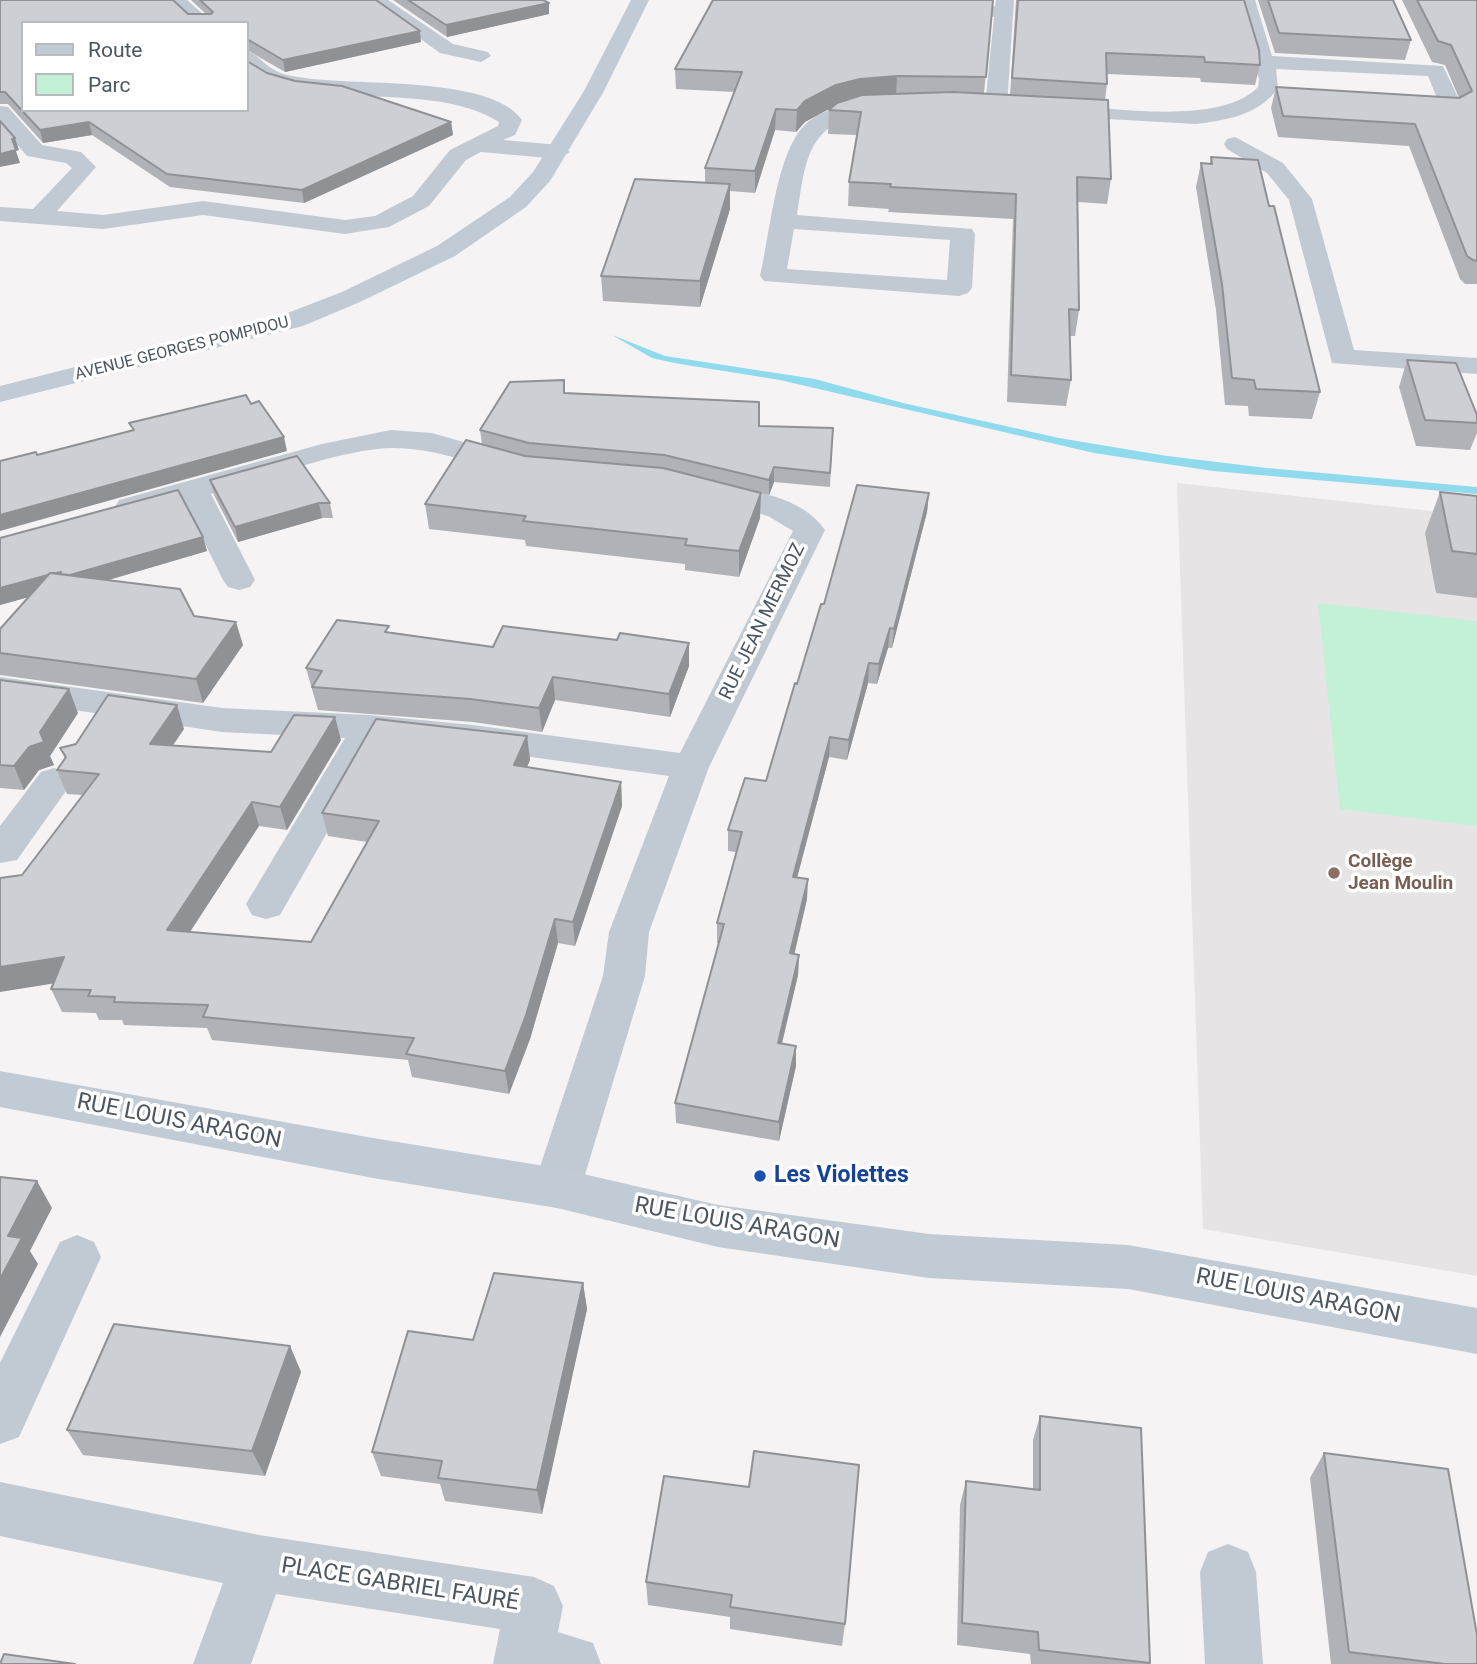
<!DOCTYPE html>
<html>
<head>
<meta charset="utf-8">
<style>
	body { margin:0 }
	#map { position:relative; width:1477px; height:1664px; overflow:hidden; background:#f5f3f3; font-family:Roboto,sans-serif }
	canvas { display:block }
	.legend { position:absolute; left:21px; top:21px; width:228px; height:91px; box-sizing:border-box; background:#fff; border:2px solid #b7bbc0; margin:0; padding:9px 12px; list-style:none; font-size:21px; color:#4a5661 }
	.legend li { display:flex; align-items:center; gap:14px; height:35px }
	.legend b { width:35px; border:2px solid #b7bbc0 }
</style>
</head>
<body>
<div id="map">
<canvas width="1477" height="1664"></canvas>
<ul class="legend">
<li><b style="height:9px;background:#c1cbd6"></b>Route</li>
<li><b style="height:19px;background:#c3f1d5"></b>Parc</li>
</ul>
</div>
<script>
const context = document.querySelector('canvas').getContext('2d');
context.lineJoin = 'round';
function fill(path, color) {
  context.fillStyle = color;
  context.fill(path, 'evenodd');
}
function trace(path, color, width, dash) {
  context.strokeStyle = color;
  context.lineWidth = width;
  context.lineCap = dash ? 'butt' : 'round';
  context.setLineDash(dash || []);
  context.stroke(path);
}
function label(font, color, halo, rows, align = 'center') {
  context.font = font + ' Roboto,sans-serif';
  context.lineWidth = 7;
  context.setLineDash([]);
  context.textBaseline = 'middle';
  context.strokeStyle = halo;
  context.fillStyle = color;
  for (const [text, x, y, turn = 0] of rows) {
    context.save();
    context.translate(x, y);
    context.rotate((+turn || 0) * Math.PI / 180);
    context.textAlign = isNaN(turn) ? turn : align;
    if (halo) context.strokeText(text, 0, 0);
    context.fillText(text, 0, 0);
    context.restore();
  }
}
const education = new Path2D(`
	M 1177,483 L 1477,516 L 1477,1276 L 1203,1229 Z`);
const green = new Path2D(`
	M 1318,603 L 1477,621 L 1477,826 L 1340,809 Z`);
const water = new Path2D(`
	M 612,335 L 665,356 L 815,379 L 903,403 L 1059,438 L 1167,456 L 1267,468 L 1477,487 L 1477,494 L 1213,471 L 1094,453 L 780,380 L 674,363 L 652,358 Z`);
const street = new Path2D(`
	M 167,0 L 187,0 L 213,23 L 192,23 Z
	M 367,0 L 388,0 L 453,44 L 488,52 L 491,56 L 481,62 L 440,53 Z
	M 996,0 L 1014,0 L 1007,106 L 996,112 L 985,106 L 994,17 L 939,15 L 930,9 L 939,3 L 995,6 Z
	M 1237,0 L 1255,0 L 1272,56 L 1443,66 L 1464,110 L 1453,116 L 1408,112 L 1404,108 L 1408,104 L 1439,103 L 1428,76 L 1276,69 L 1278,88 C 1259,115 1227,120 1196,124 L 1055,116 L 1044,110 L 1055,104 C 1107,107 1220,127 1258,87 L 1259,79 Z
	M 247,51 C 258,54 263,64 273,69 C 280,74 290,76 299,77 C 350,87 490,74 522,120 L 515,135 L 503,140 L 559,145 L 570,152 L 559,159 L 481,152 L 466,160 L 429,206 L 389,227 L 345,234 L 203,215 L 103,229 L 0,221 L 0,207 L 33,209 L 72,168 L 66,163 L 27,156 L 0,125 L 0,106 L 8,107 L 42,145 L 81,152 L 96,167 L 57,211 L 103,215 L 203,201 L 345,220 L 375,216 L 413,196 L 450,150 L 498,126 L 499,122 C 429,77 298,116 247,68 Z
	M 880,100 L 891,106 L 887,110 C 875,114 861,114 849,118 C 804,132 804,175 797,215 L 972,229 L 975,234 L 972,288 L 968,293 L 959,296 L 764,281 L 760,276 C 770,236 776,148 808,122 C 828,106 856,103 880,100 ZM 794,229 L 950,240 L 947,280 L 787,269 Z
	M 1235,137 L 1283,163 L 1312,199 L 1354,350 L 1477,358 L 1477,374 L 1332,363 L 1289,200 L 1267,173 L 1227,149 L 1224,144 L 1227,139 Z
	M 391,430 L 432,433 L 519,458 L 524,464 L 519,470 L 509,473 C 470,463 434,448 393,448 C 345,448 260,480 211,494 L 255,580 L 250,587 L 239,590 L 228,587 L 223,580 L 184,501 L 130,516 L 119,514 L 115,507 L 119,500 L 322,444 Z
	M 711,482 C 750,491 801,495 825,530 L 709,767 L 649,932 L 645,976 L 581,1188 L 574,1202 L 557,1208 L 540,1202 L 533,1188 L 603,976 L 609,932 L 669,776 L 473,749 L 380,740 L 280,915 L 266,919 L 252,915 L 246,904 L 345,738 L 222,732 L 0,699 L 0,677 L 222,708 L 369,715 L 473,725 L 680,753 L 793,531 L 768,516 L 700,497 L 696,491 L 700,485 Z
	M 54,768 L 67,772 L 73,781 L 17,860 L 0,863 L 0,826 L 41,772 Z
	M 77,1235 L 94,1242 L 101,1257 L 19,1437 L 0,1444 L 0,1363 L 60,1242 Z
	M 0,1482 L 259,1535 L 534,1577 L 554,1586 L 563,1606 L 558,1632 L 593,1643 L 601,1664 L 493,1664 L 500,1629 L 276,1594 L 251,1664 L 193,1664 L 223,1583 L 0,1536 Z
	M 1228,1544 L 1248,1552 L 1256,1572 L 1263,1664 L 1205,1664 L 1200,1572 L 1208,1552 Z`);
const secondary = new Path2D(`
	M 631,0 L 649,0 L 604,91 L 550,181 L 526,207 L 455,256 L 360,302 L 303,326 L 0,402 L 0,386 L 285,314 L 342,292 L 437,246 L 510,197 L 533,172 L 584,91 Z
	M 0,1071 L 373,1138 L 557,1168 L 718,1205 L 929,1234 L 1128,1245 L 1477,1308 L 1477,1354 L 1128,1289 L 929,1278 L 718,1247 L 557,1208 L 373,1178 L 0,1107 Z`);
const wall = new Path2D(`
	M 0,0 L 206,14 L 191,0 L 376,0 L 421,42 L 285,72 L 247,50 L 247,23 L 23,23 L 267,73 L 451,122 L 453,135 L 304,203 L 170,187 L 92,135 L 43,143 L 8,104 L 0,104 Z
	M 393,0 L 543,0 L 549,3 L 549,14 L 447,37 Z
	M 1016,0 L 1244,0 L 1260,65 L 1255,85 L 1201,82 L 1200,78 L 1107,74 L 1107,84 L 1105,100 L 1111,179 L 1107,204 L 1078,202 L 1079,310 L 1075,336 L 1070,336 L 1071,380 L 1066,406 L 1007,402 L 1013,219 L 888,212 L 889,209 L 848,206 L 849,182 L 857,135 L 828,134 L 829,110 L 833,106 L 805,122 L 796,132 L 775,130 L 755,193 L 730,191 L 730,209 L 700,307 L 603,301 L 601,276 L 705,183 L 705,168 L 734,92 L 676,89 L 675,69 L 993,3 L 984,93 L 1010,95 Z
	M 1258,0 L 1393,0 L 1411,40 L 1405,60 L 1275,53 Z
	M 1402,0 L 1477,0 L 1477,284 L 1465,284 L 1460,279 L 1409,146 L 1278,137 L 1271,108 L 1276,87 L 1459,98 L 1445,65 L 1432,62 Z
	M 1211,157 L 1269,206 L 1320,392 L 1312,419 L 1249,416 L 1248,406 L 1225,405 L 1216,310 L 1196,187 L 1201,163 L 1210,163 Z
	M 1407,360 L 1477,415 L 1477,433 L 1470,450 L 1416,446 L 1399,387 Z
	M 565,393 L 759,426 L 833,428 L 830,487 L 774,482 L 769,495 L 748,490 L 760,518 L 739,577 L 685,570 L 685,564 L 526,546 L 525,540 L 429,529 L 425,504 L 482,444 L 480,430 Z
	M 210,480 L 330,503 L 333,518 L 322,518 L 238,542 L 214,495 Z
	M 1440,492 L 1477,496 L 1477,598 L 1436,593 L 1425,533 Z
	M 929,493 L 927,512 L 892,648 L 888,648 L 877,684 L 868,683 L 847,760 L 829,757 L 797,877 L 807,899 L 794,954 L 799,955 L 798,975 L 782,1044 L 796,1046 L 796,1066 L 779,1141 L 676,1123 L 675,1103 L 719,943 L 717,943 L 717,923 L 736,852 L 728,851 L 728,830 L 766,781 L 824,604 Z
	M 203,537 L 207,551 L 109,580 L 194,616 L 243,645 L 203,703 L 0,675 L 0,629 L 28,597 L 0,605 L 0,538 Z
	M 390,632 L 493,647 L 689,666 L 670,717 L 555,700 L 542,732 L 473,722 L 318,710 L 306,668 Z
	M 0,680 L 78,713 L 50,756 L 54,765 L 39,770 L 24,790 L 0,788 Z
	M 184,729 L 173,745 L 271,752 L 341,740 L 287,830 L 259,826 L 190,932 L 311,942 L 367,842 L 328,836 L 322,813 L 527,736 L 530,760 L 527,767 L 621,782 L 622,806 L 575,946 L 558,943 L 530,1039 L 509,1094 L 412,1077 L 408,1060 L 212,1040 L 207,1028 L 124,1025 L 122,1020 L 99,1020 L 96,1013 L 62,1012 L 51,989 L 53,984 L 22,875 L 83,795 L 67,794 L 57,770 L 65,759 L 60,748 Z
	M 583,1283 L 587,1309 L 542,1514 L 445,1501 L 440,1484 L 381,1476 L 372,1452 L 473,1340 Z
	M 290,1346 L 301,1372 L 265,1476 L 83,1455 L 67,1430 Z
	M 1040,1416 L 1150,1663 L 1149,1664 L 1031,1664 L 1030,1654 L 957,1645 L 960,1505 L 966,1481 L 1033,1489 L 1033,1440 Z
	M 1324,1453 L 1477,1664 L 1331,1664 L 1310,1478 Z
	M 664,1476 L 845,1624 L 842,1646 L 730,1629 L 730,1617 L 648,1605 L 646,1582 Z`);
const shadedWall = new Path2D(`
	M 549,3 L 549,14 L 447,37 L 446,25 Z
	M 420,31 L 421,42 L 285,72 L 283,60 Z
	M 897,76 L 896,96 L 835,106 L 805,122 L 796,132 L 797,110 L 805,101 L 836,85 L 860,79 Z
	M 776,109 L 775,130 L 755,193 L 755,171 Z
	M 89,122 L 92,135 L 43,143 L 40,130 Z
	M 451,122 L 453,135 L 304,203 L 302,190 Z
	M 15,138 L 19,150 L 16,151 L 20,163 L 0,167 L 0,154 L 12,139 Z
	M 730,184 L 730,209 L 700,307 L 700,281 Z
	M 284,437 L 287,451 L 0,531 L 0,515 Z
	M 774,467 L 774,482 L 769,495 L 769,480 Z
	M 761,493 L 760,518 L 739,577 L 739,551 Z
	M 929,493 L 927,512 L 892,648 L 894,629 Z
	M 319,503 L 322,518 L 238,542 L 235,527 Z
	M 203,537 L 207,551 L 60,594 L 58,589 L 0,605 L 0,588 Z
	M 236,622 L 243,645 L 203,703 L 196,679 Z
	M 890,628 L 888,648 L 877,684 L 879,664 Z
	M 689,643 L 689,666 L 670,717 L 669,694 Z
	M 869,663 L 868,683 L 847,760 L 849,740 Z
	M 553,677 L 555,700 L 542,732 L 539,708 Z
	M 69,689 L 78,713 L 50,756 L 54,765 L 39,770 L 24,790 L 14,766 L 40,732 Z
	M 177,705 L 184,729 L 158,767 L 150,744 Z
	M 335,717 L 341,740 L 287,830 L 280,807 Z
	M 527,736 L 530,760 L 517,789 L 514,765 Z
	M 830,737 L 829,757 L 792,897 L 793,877 Z
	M 621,782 L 622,806 L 575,946 L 573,922 Z
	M 252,802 L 259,826 L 176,953 L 167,930 Z
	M 808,879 L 807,899 L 790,973 L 790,953 Z
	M 555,919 L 558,943 L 530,1039 L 509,1094 L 505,1071 Z
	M 799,955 L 798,975 L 777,1063 L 778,1043 Z
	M 64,957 L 75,980 L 0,992 L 0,967 Z
	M 796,1046 L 796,1066 L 779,1141 L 779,1122 Z
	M 37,1181 L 52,1208 L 30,1251 L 38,1264 L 0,1337 L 0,1279 L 8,1236 Z
	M 583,1283 L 587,1309 L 542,1514 L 537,1490 Z
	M 290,1346 L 301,1372 L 265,1476 L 252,1451 Z`);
const building = new Path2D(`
	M 0,0 L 173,0 L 188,14 L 211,14 L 213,12 L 200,0 L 376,0 L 420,31 L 283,60 L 247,39 L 247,23 L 23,23 L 23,110 L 247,110 L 247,61 L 267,73 L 295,81 L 342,86 L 451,122 L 302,190 L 167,174 L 89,122 L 40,130 L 5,92 L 0,92 Z
	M 408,0 L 543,0 L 549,3 L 446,25 Z
	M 713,0 L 993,0 L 986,77 L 897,76 L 860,79 L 836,85 L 805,101 L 797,110 L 776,109 L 755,171 L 705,168 L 742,72 L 675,69 Z
	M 1018,0 L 1244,0 L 1259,50 L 1260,65 L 1205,62 L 1204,57 L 1106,53 L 1107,84 L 1012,78 Z
	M 1268,0 L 1393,0 L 1411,40 L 1279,33 Z
	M 1417,0 L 1477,0 L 1477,261 L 1473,260 L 1467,256 L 1415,124 L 1283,116 L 1276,87 L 1459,98 L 1472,91 L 1451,45 L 1438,41 Z
	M 953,92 L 1108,100 L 1111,179 L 1077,177 L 1079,310 L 1069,309 L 1071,380 L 1011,375 L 1016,194 L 890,187 L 891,184 L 849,182 L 861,112 L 829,110 L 837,103 L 862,95 Z
	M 0,121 L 15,138 L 12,139 L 16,150 L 0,154 Z
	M 1211,157 L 1258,160 L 1269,206 L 1274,206 L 1320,392 L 1256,389 L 1254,380 L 1232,378 L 1222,284 L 1201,163 L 1212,164 Z
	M 635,179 L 730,184 L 700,281 L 601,276 Z
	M 1407,360 L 1456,363 L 1477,415 L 1477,423 L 1425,420 Z
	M 564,380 L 564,393 L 759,402 L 759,426 L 833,428 L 830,473 L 774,467 L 769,480 L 664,455 L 529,443 L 480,430 L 510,382 Z
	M 246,395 L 251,404 L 259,401 L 284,437 L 0,515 L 0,461 L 36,452 L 37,455 L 134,430 L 129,423 Z
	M 466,440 L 525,456 L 663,468 L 761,493 L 739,551 L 685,545 L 687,539 L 523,521 L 526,516 L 425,504 Z
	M 297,456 L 330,503 L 319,503 L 235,527 L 210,480 Z
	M 857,485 L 929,493 L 894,629 L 890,628 L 879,664 L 869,663 L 849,740 L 830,737 L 793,877 L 808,879 L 790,953 L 799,955 L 778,1043 L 796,1046 L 779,1122 L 675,1103 L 724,924 L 717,923 L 742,832 L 728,830 L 745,778 L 766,781 L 795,683 L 797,684 L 821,604 L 824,604 Z
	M 178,490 L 203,537 L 70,575 L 60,574 L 61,572 L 56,573 L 50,573 L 48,575 L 0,588 L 0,538 Z
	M 1440,492 L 1477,496 L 1477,554 L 1452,551 Z
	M 50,573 L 180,589 L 194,616 L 236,622 L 196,679 L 0,653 L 0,629 Z
	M 337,620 L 389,626 L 385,632 L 493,647 L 503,626 L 617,640 L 620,633 L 689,643 L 669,694 L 553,677 L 539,708 L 470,699 L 312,687 L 322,671 L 306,668 Z
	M 0,680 L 69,689 L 40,732 L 44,742 L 29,747 L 14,766 L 0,765 Z
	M 108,695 L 177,705 L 150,744 L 271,752 L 294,715 L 335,717 L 280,807 L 252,802 L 167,930 L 311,942 L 379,821 L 322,813 L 376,719 L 527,736 L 514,765 L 621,782 L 573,922 L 555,919 L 526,1015 L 505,1071 L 406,1054 L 414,1038 L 203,1017 L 208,1005 L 114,1002 L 115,997 L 88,996 L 91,990 L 51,989 L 64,957 L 0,967 L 0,878 L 22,875 L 99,774 L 57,770 L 66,757 L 60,748 L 76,744 Z
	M 0,1177 L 37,1181 L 8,1236 L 22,1238 L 0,1279 Z
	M 494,1273 L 583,1283 L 537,1490 L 438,1478 L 442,1461 L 372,1452 L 408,1331 L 473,1340 Z
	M 114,1324 L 290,1346 L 252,1451 L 67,1430 Z
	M 1040,1416 L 1141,1428 L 1150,1663 L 1039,1650 L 1038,1632 L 962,1623 L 966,1481 L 1040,1490 Z
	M 754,1451 L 859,1465 L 845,1624 L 730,1607 L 732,1595 L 646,1582 L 664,1476 L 749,1487 Z
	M 1324,1453 L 1448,1469 L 1477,1635 L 1477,1664 L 1445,1664 L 1349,1652 Z
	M 4,1654 L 75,1664 L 0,1664 Z`);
const markers = [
	[1334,873,7,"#8d6e63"],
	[760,1176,7,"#1a4fb4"]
];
const farStreetnames = [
	["AVENUE GEORGES POMPIDOU",182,349,-14]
];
const streetNames = [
	["RUE JEAN MERMOZ",763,622,-64]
];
const educationNames = [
	["Collège",1348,862],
	["Jean Moulin",1348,884]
];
const nearStreetnames = [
	["RUE LOUIS ARAGON",179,1122,11],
	["RUE LOUIS ARAGON",737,1224,10],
	["RUE LOUIS ARAGON",1298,1297,11],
	["PLACE GABRIEL FAURÉ",400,1585,9]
];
const nearTransitnames = [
	["Les Violettes",774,1176]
];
fill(education, '#e6e4e5');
fill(green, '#c3f1d5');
fill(water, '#90daee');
fill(street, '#c1cad2');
fill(secondary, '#c1cbd6');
fill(wall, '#b0b2b7');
fill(shadedWall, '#909195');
fill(building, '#cdcfd5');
trace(building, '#909195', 2);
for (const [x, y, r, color] of markers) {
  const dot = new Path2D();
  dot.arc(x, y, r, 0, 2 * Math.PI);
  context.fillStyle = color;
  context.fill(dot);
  trace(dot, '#fff', 2.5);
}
label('16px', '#4a5661', '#fff', farStreetnames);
label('19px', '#4a5661', '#fff', streetNames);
label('bold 19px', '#785e54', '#fff', educationNames, 'left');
label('23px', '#4a5661', '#fff', nearStreetnames);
label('bold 23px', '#164399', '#fff', nearTransitnames, 'left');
</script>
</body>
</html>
